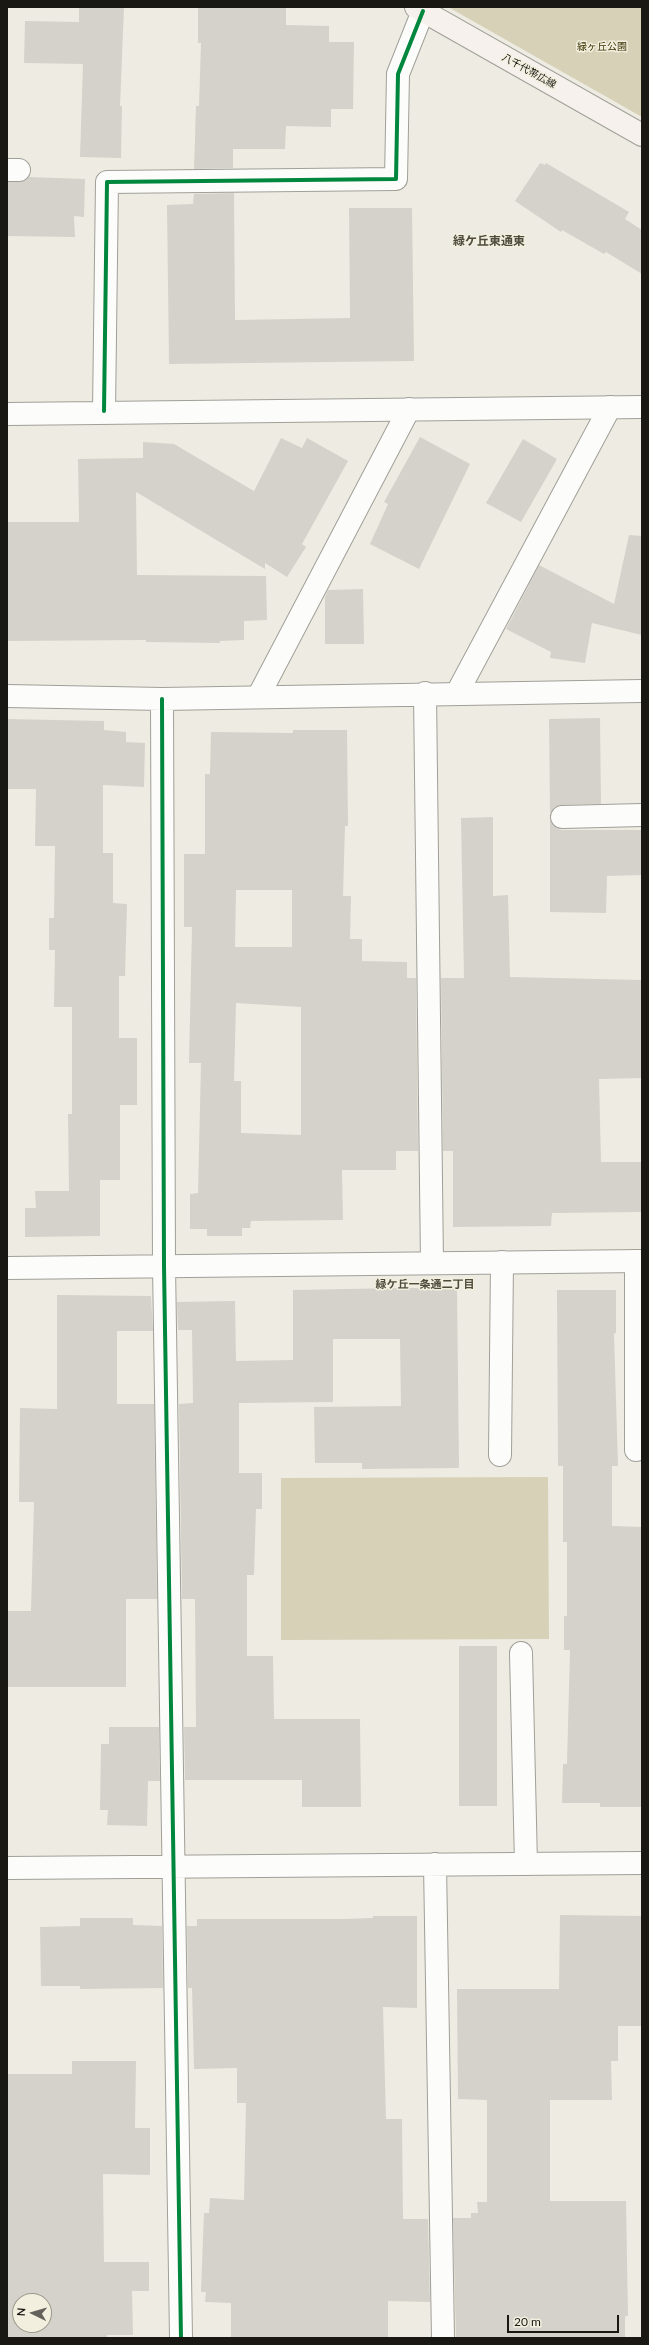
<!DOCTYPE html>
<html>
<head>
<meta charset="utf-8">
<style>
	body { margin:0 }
	#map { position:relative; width:649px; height:2345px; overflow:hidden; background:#eeece2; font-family:Lato,sans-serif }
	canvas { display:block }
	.frame { position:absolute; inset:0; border:8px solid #1a1813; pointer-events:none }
	.north { position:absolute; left:12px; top:2293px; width:40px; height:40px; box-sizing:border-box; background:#f2efde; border:1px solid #9c998d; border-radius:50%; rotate:275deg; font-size:11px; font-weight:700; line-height:16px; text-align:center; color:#1a1813 }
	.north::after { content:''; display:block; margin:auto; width:14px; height:18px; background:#64625b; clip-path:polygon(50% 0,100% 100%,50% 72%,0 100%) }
	.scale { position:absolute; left:507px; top:2315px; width:112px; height:18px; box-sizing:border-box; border:2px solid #1a1813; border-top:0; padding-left:5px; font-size:12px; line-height:14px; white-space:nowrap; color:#1a1813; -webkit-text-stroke:3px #f2efde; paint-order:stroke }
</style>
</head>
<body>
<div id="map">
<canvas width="649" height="2345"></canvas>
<div class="frame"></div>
<div class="north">N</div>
<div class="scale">20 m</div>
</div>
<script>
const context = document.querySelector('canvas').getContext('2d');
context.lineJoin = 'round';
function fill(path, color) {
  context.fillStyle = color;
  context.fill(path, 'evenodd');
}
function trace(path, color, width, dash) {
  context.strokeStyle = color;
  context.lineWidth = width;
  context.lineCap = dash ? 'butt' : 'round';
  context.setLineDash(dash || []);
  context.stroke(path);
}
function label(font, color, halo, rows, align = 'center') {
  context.font = font + ' Lato,"Noto Sans JP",sans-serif';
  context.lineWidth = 3;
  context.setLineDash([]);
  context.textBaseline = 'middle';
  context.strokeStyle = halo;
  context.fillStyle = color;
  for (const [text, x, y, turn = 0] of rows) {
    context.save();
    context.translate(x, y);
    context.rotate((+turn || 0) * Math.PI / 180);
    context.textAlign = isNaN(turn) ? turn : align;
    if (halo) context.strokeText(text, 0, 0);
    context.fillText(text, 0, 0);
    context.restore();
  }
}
const green = new Path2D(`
	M 448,7 L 642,7 L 642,117 Z
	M 548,1477 L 549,1639 L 281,1640 L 281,1478 Z`);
const building = new Path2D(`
	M 79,7 L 124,7 L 120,106 L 122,106 L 121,158 L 80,157 L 83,64 L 24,63 L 25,21 L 79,22 Z
	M 198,7 L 286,7 L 286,25 L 329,26 L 329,42 L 354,42 L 353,109 L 331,109 L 331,127 L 286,126 L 285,149 L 233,149 L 233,168 L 194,169 L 196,106 L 199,106 L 201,43 L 198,43 Z
	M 540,163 L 545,165 L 546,163 L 629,212 L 625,219 L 642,230 L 642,274 L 606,252 L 604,254 L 562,230 L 561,232 L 515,201 Z
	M 29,177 L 85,179 L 84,217 L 74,216 L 75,237 L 7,236 L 7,182 L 19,182 Z
	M 234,193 L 235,320 L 350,318 L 349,208 L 412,208 L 414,361 L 169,364 L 167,205 L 193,204 L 194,194 Z
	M 420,437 L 470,464 L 419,569 L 370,544 L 388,504 L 384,502 Z
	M 281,438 L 302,448 L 307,438 L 348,461 L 302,544 L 306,547 L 287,577 L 265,563 L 265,569 L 136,492 L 137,575 L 266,576 L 267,620 L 244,621 L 244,640 L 220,641 L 220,643 L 146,642 L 146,640 L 7,641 L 7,522 L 79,522 L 78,459 L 143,458 L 143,442 L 174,444 L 254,491 Z
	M 523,439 L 557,459 L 521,522 L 486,503 Z
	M 629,535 L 642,536 L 642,635 L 592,623 L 585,663 L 550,658 L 551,652 L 506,629 L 539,565 L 614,604 Z
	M 363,589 L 364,644 L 325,644 L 325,597 L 328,590 Z
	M 600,718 L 601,804 L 561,805 L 555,807 L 550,813 L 549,719 Z
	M 7,719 L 104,721 L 104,730 L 126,732 L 126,742 L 145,743 L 144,787 L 103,785 L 103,853 L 113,853 L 113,903 L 127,904 L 125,976 L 119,976 L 119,1038 L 137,1038 L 137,1105 L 120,1105 L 120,1180 L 100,1180 L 100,1236 L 25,1237 L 25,1208 L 36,1208 L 35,1191 L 69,1191 L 68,1114 L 72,1114 L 72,1007 L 54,1007 L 55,950 L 49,950 L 49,918 L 54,918 L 55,846 L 35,846 L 36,789 L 7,789 Z
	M 293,730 L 347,730 L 348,826 L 345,826 L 343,896 L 351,896 L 350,939 L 362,939 L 362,961 L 407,962 L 407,978 L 416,978 L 418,1151 L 396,1151 L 396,1170 L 342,1170 L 343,1220 L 251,1221 L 250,1228 L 242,1228 L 242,1236 L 207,1236 L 207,1229 L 190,1229 L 190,1194 L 198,1193 L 201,1063 L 189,1063 L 192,927 L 184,927 L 184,854 L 205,854 L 205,774 L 210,774 L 211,732 L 293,733 ZM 236,890 L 292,890 L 292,947 L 235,947 ZM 236,1003 L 301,1007 L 301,1135 L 241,1133 L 241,1081 L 234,1081 Z
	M 493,817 L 493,896 L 508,895 L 510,977 L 642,980 L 642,1078 L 599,1079 L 601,1162 L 642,1162 L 642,1212 L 552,1213 L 551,1226 L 453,1227 L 453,1151 L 443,1151 L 441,978 L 464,978 L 461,818 Z
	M 550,820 L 556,828 L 562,830 L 642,830 L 642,875 L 607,876 L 606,913 L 550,912 Z
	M 399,1288 L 457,1288 L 459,1468 L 362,1469 L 362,1463 L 315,1463 L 314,1407 L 401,1406 L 400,1339 L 333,1339 L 333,1402 L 239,1403 L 239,1473 L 262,1473 L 262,1509 L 256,1509 L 254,1575 L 247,1575 L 247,1656 L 273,1656 L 274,1719 L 360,1719 L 361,1807 L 302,1807 L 302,1780 L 185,1780 L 184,1727 L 196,1727 L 195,1599 L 182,1599 L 179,1404 L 193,1403 L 192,1330 L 178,1330 L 177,1302 L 235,1301 L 236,1361 L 293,1360 L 293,1290 Z
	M 557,1290 L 616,1290 L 616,1333 L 614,1334 L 618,1466 L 612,1466 L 612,1526 L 642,1527 L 642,1807 L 600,1807 L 600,1803 L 562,1803 L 563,1764 L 567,1764 L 570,1650 L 564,1650 L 564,1616 L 567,1616 L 567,1542 L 563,1542 L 563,1466 L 558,1466 Z
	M 57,1295 L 151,1296 L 153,1331 L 117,1331 L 117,1404 L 154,1404 L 157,1599 L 126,1599 L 126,1687 L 7,1687 L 7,1611 L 31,1611 L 34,1502 L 19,1502 L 20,1408 L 57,1409 Z
	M 459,1646 L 497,1646 L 497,1806 L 459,1806 Z
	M 109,1727 L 159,1727 L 160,1781 L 148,1781 L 147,1826 L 107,1825 L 108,1810 L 100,1810 L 101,1744 L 109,1744 Z
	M 560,1915 L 642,1916 L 642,2026 L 618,2026 L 618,2061 L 611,2061 L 612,2100 L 550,2100 L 550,2201 L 626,2201 L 628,2316 L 625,2316 L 625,2338 L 456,2338 L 453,2218 L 471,2218 L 471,2213 L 478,2213 L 477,2202 L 487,2202 L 487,2100 L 458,2099 L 457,1989 L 559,1989 Z
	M 373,1916 L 417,1916 L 417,2008 L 383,2007 L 386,2119 L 402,2119 L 403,2219 L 428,2219 L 430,2302 L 388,2301 L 388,2338 L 231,2338 L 231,2303 L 205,2302 L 206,2292 L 201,2292 L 204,2213 L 209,2213 L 210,2198 L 244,2200 L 246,2103 L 237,2103 L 237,2068 L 194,2069 L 192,1988 L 188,1988 L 187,1926 L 197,1926 L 197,1919 L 343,1919 L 373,1918 Z
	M 80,1918 L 133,1918 L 133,1925 L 162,1926 L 163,1988 L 80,1989 L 80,1986 L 41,1986 L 40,1927 L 80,1926 Z
	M 72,2061 L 136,2061 L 135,2128 L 150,2128 L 150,2175 L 103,2174 L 104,2262 L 149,2262 L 149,2291 L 132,2291 L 133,2335 L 107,2335 L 107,2338 L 7,2338 L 7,2074 L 72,2074 ZM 20,2301 L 44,2301 L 44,2325 L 20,2325 Z`);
const lane = new Path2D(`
	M 7,170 L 19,170
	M 457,693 L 610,407
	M 258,697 L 409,409
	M 562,817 L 642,815
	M 636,1261 L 636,1450
	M 500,1455 L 502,1262
	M 521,1653 L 526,1864`);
const street = new Path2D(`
	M 104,411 L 107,182 L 396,179 L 398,74 L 423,11
	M 7,414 L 642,407
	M 425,693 L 432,1263
	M 7,696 L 162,699 L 642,691
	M 162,699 L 164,1266 L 181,2338
	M 7,1268 L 642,1261
	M 435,1864 L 443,2338
	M 7,1868 L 642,1863`);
const secondary = new Path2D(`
	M 416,7 L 642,135`);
const cycleway = new Path2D(`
	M 104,411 L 107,182 L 396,179 L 398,74 L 423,11
	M 162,699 L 164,1266 L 181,2338`);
const parkNames = [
	["緑ヶ丘公園",602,47]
];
const streetNames = [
	["八千代帯広線",529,71,29]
];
const neighbourhoodNames = [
	["緑ケ丘一条通二丁目",425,1284]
];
const quarterNames = [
	["緑ケ丘東通東",489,241]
];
fill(green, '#d7d1b8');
fill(building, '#d4d2ca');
trace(lane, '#a09f98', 24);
trace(street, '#a09f98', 24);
trace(secondary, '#a09f98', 24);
trace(lane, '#fcfcfb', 22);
trace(street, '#fcfcfb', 22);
trace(secondary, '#f6f1ec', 22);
trace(cycleway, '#00873e', 4);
label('10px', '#3a3000', '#f2efde', parkNames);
label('10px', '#1a1813', '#f2efde', streetNames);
label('bold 11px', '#4e4b3d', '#f2efde', neighbourhoodNames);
label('bold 12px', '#4e4b3d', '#f2efde', quarterNames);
</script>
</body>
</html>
